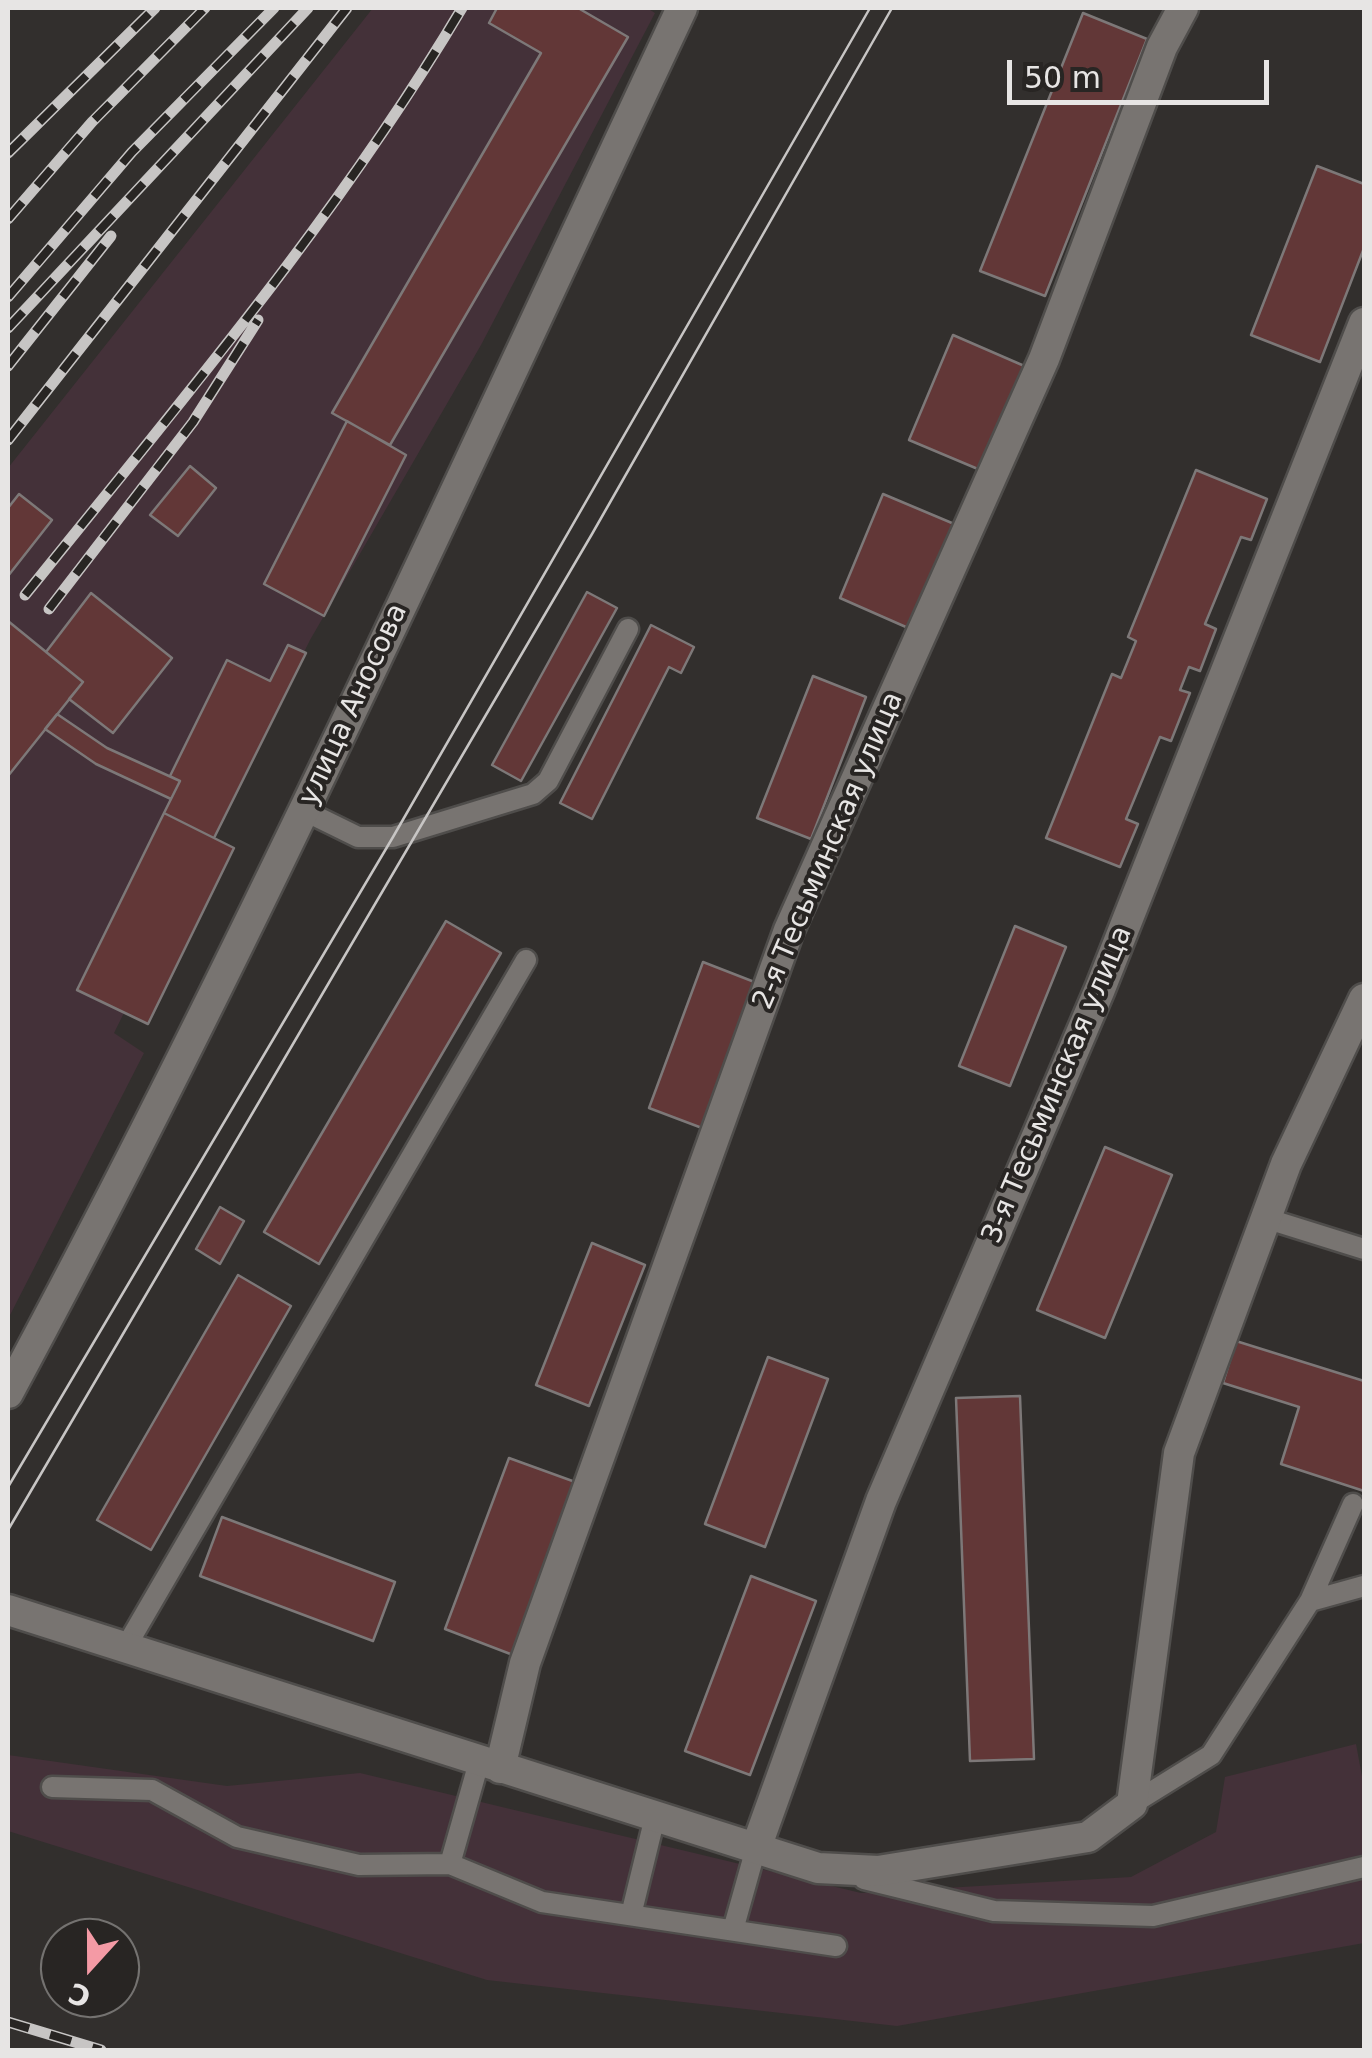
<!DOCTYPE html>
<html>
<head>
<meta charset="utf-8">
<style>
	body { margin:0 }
	#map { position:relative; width:1372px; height:2058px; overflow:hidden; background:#322f2d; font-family:"DejaVu Sans",sans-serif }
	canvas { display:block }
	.frame { position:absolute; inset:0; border:10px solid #e7e5e4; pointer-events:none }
	.north { position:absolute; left:40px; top:1918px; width:100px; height:100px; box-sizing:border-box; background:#282523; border:2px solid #747270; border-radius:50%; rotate:201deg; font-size:28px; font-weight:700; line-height:40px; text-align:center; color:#e7e5e4 }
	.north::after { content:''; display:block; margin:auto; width:35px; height:45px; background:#f49aa5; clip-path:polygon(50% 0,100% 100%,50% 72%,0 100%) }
	.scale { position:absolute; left:1007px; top:60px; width:262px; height:45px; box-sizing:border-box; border:5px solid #e7e5e4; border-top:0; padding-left:12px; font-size:30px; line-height:35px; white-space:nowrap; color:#e7e5e4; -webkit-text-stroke:8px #282523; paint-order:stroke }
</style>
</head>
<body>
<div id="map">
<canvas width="1372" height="2058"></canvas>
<div class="frame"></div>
<div class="north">С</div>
<div class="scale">50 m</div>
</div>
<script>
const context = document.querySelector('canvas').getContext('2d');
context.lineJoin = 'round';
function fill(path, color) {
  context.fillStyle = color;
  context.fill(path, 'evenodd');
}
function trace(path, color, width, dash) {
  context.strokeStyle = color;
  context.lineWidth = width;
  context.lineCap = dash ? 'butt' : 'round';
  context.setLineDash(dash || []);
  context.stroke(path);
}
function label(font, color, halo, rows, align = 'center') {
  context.font = font + ' "DejaVu Sans",sans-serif';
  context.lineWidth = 8;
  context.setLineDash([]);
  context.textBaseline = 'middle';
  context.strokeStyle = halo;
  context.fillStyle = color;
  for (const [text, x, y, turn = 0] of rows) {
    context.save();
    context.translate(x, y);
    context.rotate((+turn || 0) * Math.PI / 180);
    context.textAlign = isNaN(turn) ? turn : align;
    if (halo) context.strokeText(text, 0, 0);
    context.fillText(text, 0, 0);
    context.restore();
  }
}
const industrial = new Path2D(`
	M 373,8 L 647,8 L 655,13 L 481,345 L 310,640 L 114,1033 L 144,1053 L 8,1319 L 8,468 Z
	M 1356,1744 L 1364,1787 L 1364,1943 L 897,2026 L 487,1980 L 8,1831 L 8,1755 L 227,1786 L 360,1773 L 861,1893 L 1131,1877 L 1216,1832 L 1225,1777 Z`);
const building = new Path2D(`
	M 497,8 L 578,8 L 628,37 L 390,445 L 332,413 L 541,53 L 489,23 Z
	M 1083,13 L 1147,39 L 1045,296 L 980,271 Z
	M 1317,166 L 1364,184 L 1364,248 L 1320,362 L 1251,335 Z
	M 953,335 L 1029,368 L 985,472 L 909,440 Z
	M 347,421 L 406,455 L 324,616 L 264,584 Z
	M 190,466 L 216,488 L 178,536 L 150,515 Z
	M 1196,470 L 1267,499 L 1251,540 L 1241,537 L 1205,624 L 1216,629 L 1200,671 L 1189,667 L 1180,690 L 1190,693 L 1171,741 L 1160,737 L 1126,819 L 1138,824 L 1120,867 L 1046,838 L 1112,674 L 1121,678 L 1136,641 L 1128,637 Z
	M 19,494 L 52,520 L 8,576 L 8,508 Z
	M 883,494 L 959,526 L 915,631 L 840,598 Z
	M 587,592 L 617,608 L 521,781 L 492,765 Z
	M 91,593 L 172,658 L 113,733 L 69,699 L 83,682 L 46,652 Z
	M 8,621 L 83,682 L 8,776 Z
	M 651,625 L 694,647 L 681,673 L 669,667 L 592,819 L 560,803 Z
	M 288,645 L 306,653 L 214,838 L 164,813 L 180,781 L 170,776 L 227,660 L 270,681 Z
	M 813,676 L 866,697 L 811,839 L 757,818 Z
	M 57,714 L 107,748 L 180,781 L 171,799 L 96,764 L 45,729 Z
	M 164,813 L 234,848 L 148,1024 L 77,990 Z
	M 446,921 L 501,953 L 319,1264 L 264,1232 Z
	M 1015,926 L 1066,947 L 1010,1086 L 959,1066 Z
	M 703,962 L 757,983 L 702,1128 L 649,1108 Z
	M 1105,1147 L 1172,1175 L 1105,1338 L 1037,1310 Z
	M 220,1207 L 244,1221 L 220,1264 L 196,1249 Z
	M 592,1243 L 645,1265 L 589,1406 L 536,1385 Z
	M 238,1275 L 291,1306 L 151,1550 L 97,1520 Z
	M 1236,1341 L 1364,1381 L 1364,1491 L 1281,1464 L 1299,1407 L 1223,1383 Z
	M 768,1357 L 828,1379 L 765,1547 L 705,1524 Z
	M 1020,1396 L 1034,1759 L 970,1761 L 956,1398 Z
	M 509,1458 L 578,1483 L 513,1655 L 445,1629 Z
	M 222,1517 L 395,1582 L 373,1641 L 200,1576 Z
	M 751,1576 L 816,1601 L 750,1775 L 685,1751 Z`);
const lane = new Path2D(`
	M 305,811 L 358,837 L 393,837 L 533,794 L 548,781 L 628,629
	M 1268,1219 L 1364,1249
	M 1310,1601 L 1353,1504
	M 124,1650 L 526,960
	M 52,1787 L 152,1790 L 237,1837 L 359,1865 L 450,1864 L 479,1762
	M 1132,1804 L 1211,1755 L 1310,1601 L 1364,1586
	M 450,1864 L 542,1902 L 836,1946
	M 864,1879 L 994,1911 L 1153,1916 L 1364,1867
	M 631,1915 L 655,1817
	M 733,1930 L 756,1848`);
const street = new Path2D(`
	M 8,1610 L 818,1868 L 878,1871 L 1088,1837 L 1132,1804 L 1179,1453 L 1286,1164 L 1364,999
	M 500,1768 L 525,1663 L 789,930 L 1044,359 L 1162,47 L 1183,8
	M 756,1848 L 881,1501 L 1100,989 L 1364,323`);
const secondary = new Path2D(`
	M 8,1393 C 252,941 463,473 682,8`);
const tram = new Path2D(`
	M 8,1487 L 393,837 L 870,8
	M 8,1530 L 592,534 L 892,8`);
const rail = new Path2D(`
	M 8,153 L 155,8
	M 8,219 L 92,122 L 205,8
	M 8,297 L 132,152 L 274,8
	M 8,328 L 308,8
	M 8,366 L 111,236
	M 8,440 L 347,8
	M 25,595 C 177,406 338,217 462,8
	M 49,609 L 193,422 L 258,320
	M 8,2022 L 101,2050`);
const streetNames = [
	["улица Аносова",354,705,-65],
	["2-я Тесьминская улица",829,851,-67],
	["3-я Тесьминская улица",1058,1085,-67]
];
fill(industrial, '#443139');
fill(building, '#623737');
trace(building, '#7d7878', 2.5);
trace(lane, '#4f4d4b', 25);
trace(street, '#4f4d4b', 35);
trace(secondary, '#4f4d4b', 35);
trace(lane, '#787471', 20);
trace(street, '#787471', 30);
trace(secondary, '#787471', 30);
trace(tram, '#c7c5c4', 2.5);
trace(rail, '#c7c5c4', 11);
trace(rail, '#282523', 8, [22]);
label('28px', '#e7e5e4', '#282523', streetNames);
</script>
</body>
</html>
